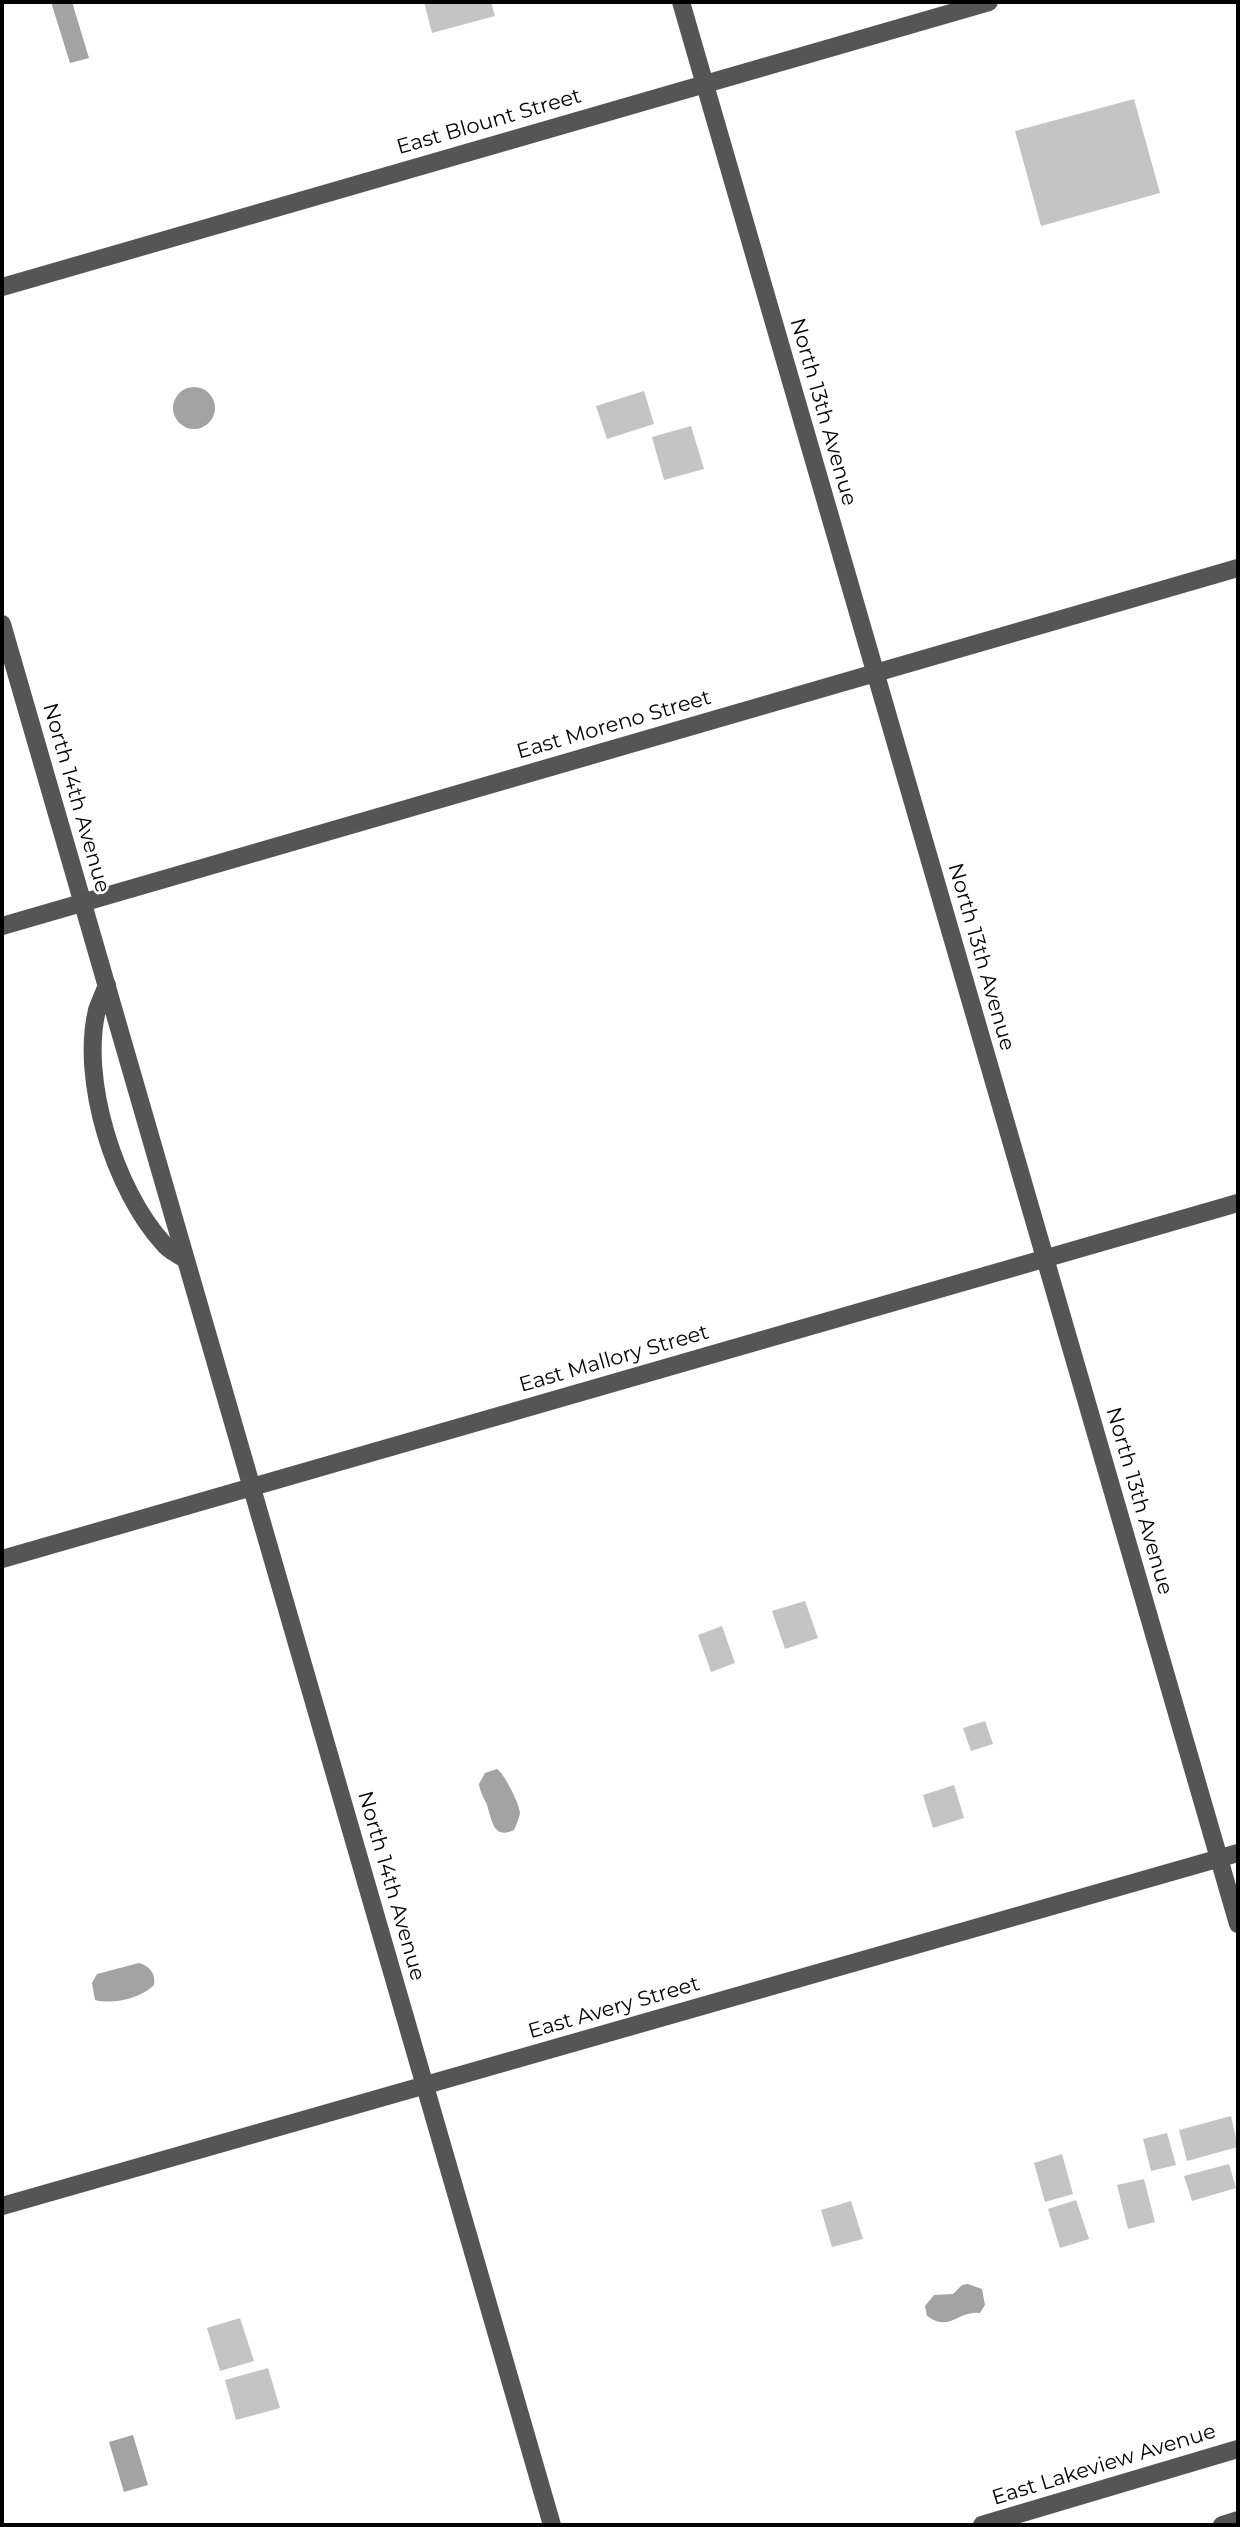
<!DOCTYPE html>
<html>
<head>
<meta charset="utf-8">
<style>
	body { margin:0 }
	#map { position:relative; width:1240px; height:2527px; overflow:hidden; background:#fff; font-family:Montserrat,sans-serif }
	canvas { display:block }
	.frame { position:absolute; inset:0; border:4px solid #000; pointer-events:none }
</style>
</head>
<body>
<div id="map">
<canvas width="1240" height="2527"></canvas>
<div class="frame"></div>
</div>
<script>
const context = document.querySelector('canvas').getContext('2d');
context.lineJoin = 'round';
function fill(path, color) {
  context.fillStyle = color;
  context.fill(path, 'evenodd');
}
function trace(path, color, width, dash) {
  context.strokeStyle = color;
  context.lineWidth = width;
  context.lineCap = dash ? 'butt' : 'round';
  context.setLineDash(dash || []);
  context.stroke(path);
}
function label(font, color, halo, rows, align = 'center') {
  context.font = font + ' Montserrat,sans-serif';
  context.lineWidth = 5;
  context.setLineDash([]);
  context.textBaseline = 'middle';
  context.strokeStyle = halo;
  context.fillStyle = color;
  for (const [text, x, y, turn = 0] of rows) {
    context.save();
    context.translate(x, y);
    context.rotate((+turn || 0) * Math.PI / 180);
    context.textAlign = isNaN(turn) ? turn : align;
    if (halo) context.strokeText(text, 0, 0);
    context.fillText(text, 0, 0);
    context.restore();
  }
}
const water = new Path2D(`
	M 51,2 L 72,2 L 89,58 L 70,63 Z
	M173 408a21 21 0 1 1 42 0a21 21 0 1 1-42 0Z
	M 497,1769 C 504,1773 520,1805 520,1813 C 519,1819 516,1825 514,1830 C 493,1840 492,1820 487,1805 C 484,1798 480,1792 479,1784 L 485,1773 Z
	M 139,1963 C 150,1966 156,1974 154,1985 C 142,1998 112,2005 95,2000 L 92,1983 L 97,1974 Z
	M 968,2284 L 982,2289 L 985,2305 L 980,2313 C 957,2310 951,2333 927,2316 L 925,2306 L 934,2295 L 953,2294 L 962,2285 Z
	M 133,2435 L 148,2485 L 124,2492 L 109,2442 Z`);
const building = new Path2D(`
	M 424,2 L 491,2 L 495,16 L 432,33 Z
	M 1134,99 L 1160,193 L 1041,226 L 1015,131 Z
	M 644,391 L 654,424 L 607,439 L 596,406 Z
	M 691,426 L 704,469 L 664,480 L 652,437 Z
	M 805,1601 L 818,1638 L 785,1649 L 772,1611 Z
	M 722,1626 L 735,1663 L 711,1672 L 698,1635 Z
	M 985,1721 L 993,1744 L 971,1751 L 963,1728 Z
	M 954,1785 L 964,1818 L 933,1828 L 923,1795 Z
	M 1231,2116 L 1238,2147 L 1187,2161 L 1179,2130 Z
	M 1167,2133 L 1176,2165 L 1151,2171 L 1143,2139 Z
	M 1062,2154 L 1073,2194 L 1045,2202 L 1034,2163 Z
	M 1229,2164 L 1236,2188 L 1192,2201 L 1184,2176 Z
	M 1144,2179 L 1155,2222 L 1128,2229 L 1117,2185 Z
	M 1076,2200 L 1089,2239 L 1060,2248 L 1048,2209 Z
	M 851,2201 L 863,2239 L 832,2247 L 821,2210 Z
	M 240,2318 L 254,2361 L 220,2371 L 207,2328 Z
	M 268,2368 L 280,2408 L 236,2420 L 225,2380 Z`);
const minor = new Path2D(`
	M 681,2 L 1238,1924
	M 2,287 L 989,2
	M 2,624 L 552,2525
	M 2,926 L 1238,568
	M 107,985 C 104,993 100,1002 97,1010 C 80,1080 115,1190 163,1243 C 168,1250 177,1254 185,1259
	M 2,1559 L 1238,1203
	M 2,2206 L 1238,1853
	M 982,2525 L 1238,2449
	M 1222,2525 L 1238,2520`);
const streetNames = [
	["East Blount Street",489,122,-16],
	["North 13th Avenue",823,412,74],
	["East Moreno Street",614,725,-16],
	["North 14th Avenue",76,798,74],
	["North 13th Avenue",981,957,74],
	["East Mallory Street",614,1359,-16],
	["North 13th Avenue",1139,1501,74],
	["North 14th Avenue",391,1886,74],
	["East Avery Street",614,2008,-16],
	["East Lakeview Avenue",1104,2465,-17]
];
fill(water, '#a3a3a3');
fill(building, '#c4c4c4');
trace(minor, '#555', 18);
label('21px', '#000', '#fff', streetNames);
</script>
</body>
</html>
